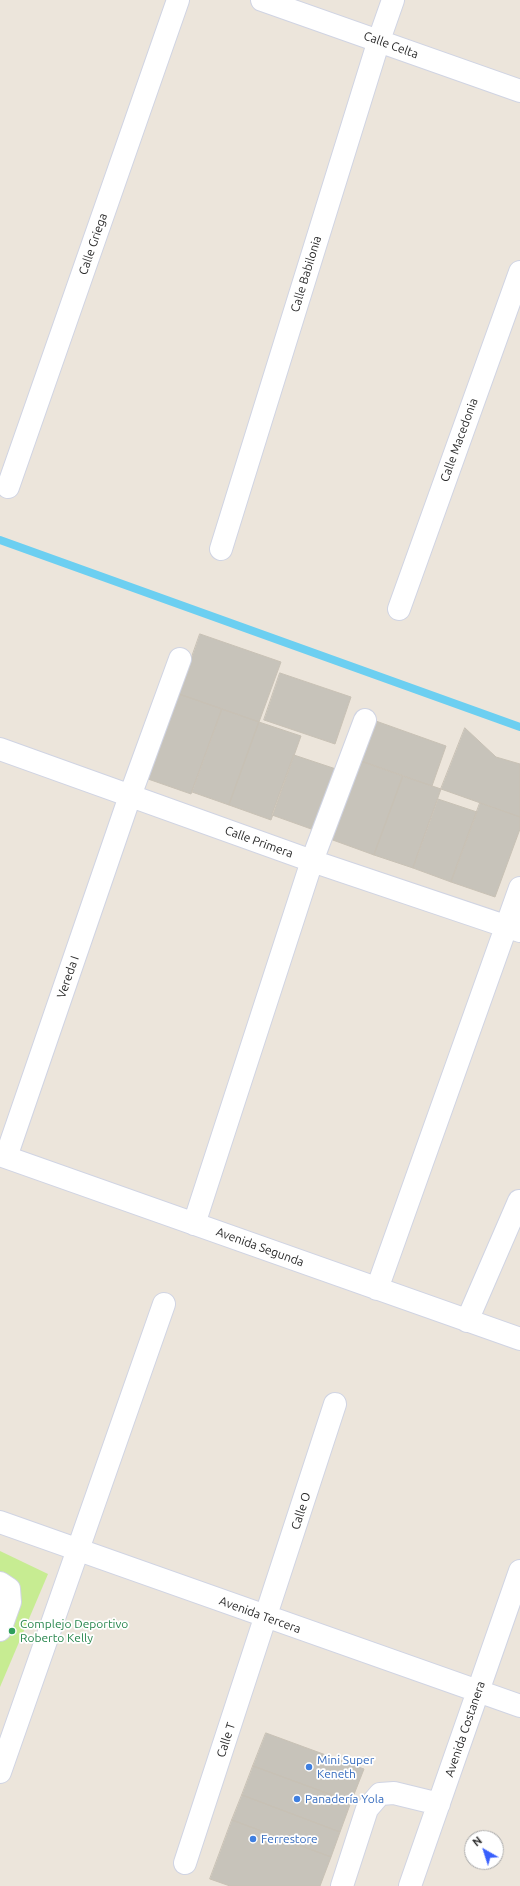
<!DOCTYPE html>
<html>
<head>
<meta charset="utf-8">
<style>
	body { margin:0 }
	#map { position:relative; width:520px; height:1886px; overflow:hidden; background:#ece5db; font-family:Ubuntu,sans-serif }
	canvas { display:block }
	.north { position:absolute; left:464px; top:1830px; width:40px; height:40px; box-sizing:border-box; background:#fff; border:1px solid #aaa; border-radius:50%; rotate:321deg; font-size:11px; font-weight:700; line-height:16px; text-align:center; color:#2a2a2a }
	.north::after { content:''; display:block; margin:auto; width:14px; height:18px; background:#385ffd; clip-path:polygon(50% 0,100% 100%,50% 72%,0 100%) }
</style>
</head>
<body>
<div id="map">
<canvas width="520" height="1886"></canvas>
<div class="north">N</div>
</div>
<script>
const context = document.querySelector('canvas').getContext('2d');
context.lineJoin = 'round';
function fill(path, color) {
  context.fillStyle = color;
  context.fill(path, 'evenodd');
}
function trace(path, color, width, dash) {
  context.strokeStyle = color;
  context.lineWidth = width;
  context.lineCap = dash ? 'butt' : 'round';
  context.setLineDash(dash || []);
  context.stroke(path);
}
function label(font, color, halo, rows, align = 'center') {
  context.font = font + ' Ubuntu,sans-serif';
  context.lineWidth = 3.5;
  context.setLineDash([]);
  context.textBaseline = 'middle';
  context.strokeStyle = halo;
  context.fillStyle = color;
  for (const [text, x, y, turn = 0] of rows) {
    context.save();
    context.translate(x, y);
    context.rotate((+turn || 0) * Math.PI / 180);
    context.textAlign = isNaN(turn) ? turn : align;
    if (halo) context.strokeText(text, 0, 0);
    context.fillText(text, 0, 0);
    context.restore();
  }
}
const pitch = new Path2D(`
	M 0,1551 L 48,1574 L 0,1687 Z`);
const stream = new Path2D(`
	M 0,540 L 520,727`);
const building = new Path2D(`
	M 200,634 L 281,662 L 259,722 L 179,694 Z
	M 280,673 L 351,697 L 335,744 L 264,720 Z
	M 179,694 L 222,709 L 191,794 L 148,779 Z
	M 222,709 L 259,722 L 229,805 L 192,792 Z
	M 373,720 L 446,746 L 432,786 L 358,760 Z
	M 259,722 L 301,736 L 271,820 L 229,805 Z
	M 465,728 L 496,757 L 520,764 L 520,817 L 441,789 Z
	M 294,755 L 336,769 L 314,830 L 272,815 Z
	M 358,760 L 403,776 L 374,855 L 330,839 Z
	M 403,776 L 441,789 L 413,868 L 374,855 Z
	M 438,799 L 477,812 L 451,882 L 413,868 Z
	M 480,803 L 520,817 L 520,829 L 495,897 L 451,882 Z
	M 266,1733 L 364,1769 L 351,1802 L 253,1766 Z
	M 253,1766 L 351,1802 L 340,1832 L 242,1795 Z
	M 242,1795 L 340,1832 L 331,1857 L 232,1820 Z
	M 232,1820 L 331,1857 L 320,1886 L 230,1886 L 210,1879 Z`);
const minor = new Path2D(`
	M 262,0 L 520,91
	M 8,487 L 178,0
	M 221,549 L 379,40 L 393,0
	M 399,609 L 520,272
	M 0,749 L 312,861 L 520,931
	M 0,1155 L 520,1339
	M 6,1157 L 130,796 L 180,659
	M 194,1224 L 312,861 L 365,720
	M 377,1289 L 520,888
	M 467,1321 L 519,1201
	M 0,1522 L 520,1706
	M 0,1583 L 9,1589 L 10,1602 L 0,1630
	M 0,1772 L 164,1304
	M 185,1863 L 335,1404
	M 342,1886 L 367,1809 L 380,1794 L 394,1793 L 439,1804
	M 410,1886 L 520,1571`);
const markers = [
	[12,1631,4,"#2e9e5b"],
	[309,1767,4,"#3f7fe0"],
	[297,1799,4,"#3f7fe0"],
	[253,1839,4,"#3f7fe0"]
];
const streetNames = [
	["Calle Celta",391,45,20],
	["Calle Griega",93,244,-71],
	["Calle Babilonia",306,274,-73],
	["Calle Macedonia",459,440,-70],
	["Calle Primera",259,842,20],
	["Vereda I",68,977,-71],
	["Avenida Segunda",260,1247,20],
	["Calle O",301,1511,-72],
	["Avenida Tercera",260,1615,20],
	["Avenida Costanera",465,1729,-71],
	["Calle T",226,1740,-72]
];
const leisureNames = [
	["Complejo Deportivo",20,1624],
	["Roberto Kelly",20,1638]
];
const shopNames = [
	["Mini Super",317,1760],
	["Keneth",317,1774],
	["Panadería Yola",305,1799],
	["Ferrestore",261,1839]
];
fill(pitch, '#c7ec92');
trace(stream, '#6ccff1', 8);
fill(building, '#c7c3ba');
trace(building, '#c8c1b5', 1);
trace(minor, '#d0d4e3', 24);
trace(minor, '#fff', 22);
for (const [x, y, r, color] of markers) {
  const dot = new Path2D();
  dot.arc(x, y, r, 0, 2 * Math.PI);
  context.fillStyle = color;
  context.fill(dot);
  trace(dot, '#fff', 1.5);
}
label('12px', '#2a2a2a', '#fff', streetNames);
label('12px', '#27864d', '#fff', leisureNames, 'left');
label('12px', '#366cbe', '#fff', shopNames, 'left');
</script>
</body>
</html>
